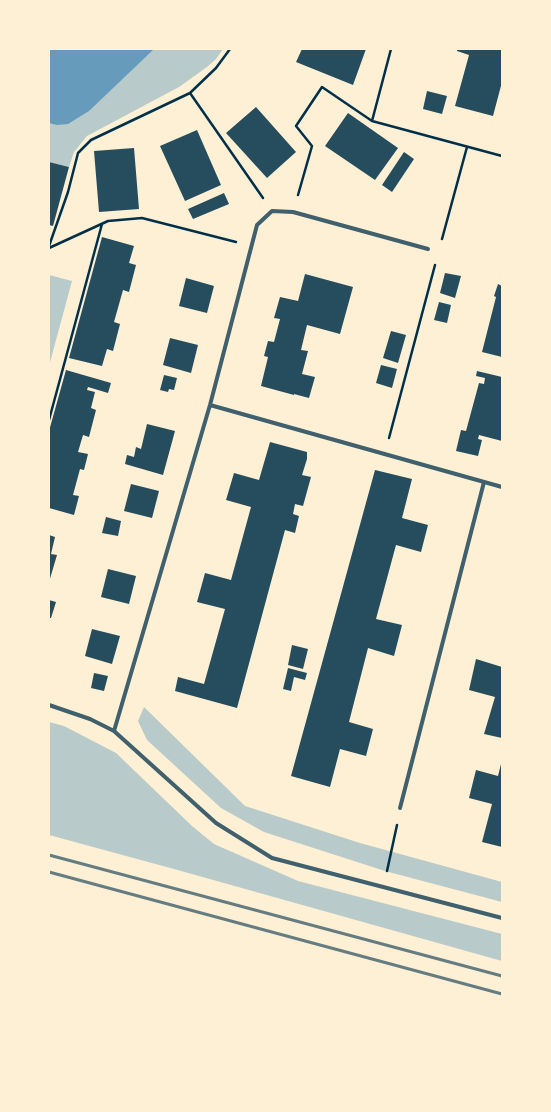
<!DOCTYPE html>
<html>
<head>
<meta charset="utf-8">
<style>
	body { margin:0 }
	#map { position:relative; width:551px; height:1112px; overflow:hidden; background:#fdf0d5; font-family:Overpass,sans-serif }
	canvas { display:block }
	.frame { position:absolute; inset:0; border:50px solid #fdf0d5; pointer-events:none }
</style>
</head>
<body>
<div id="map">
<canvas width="551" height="1112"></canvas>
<div class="frame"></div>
</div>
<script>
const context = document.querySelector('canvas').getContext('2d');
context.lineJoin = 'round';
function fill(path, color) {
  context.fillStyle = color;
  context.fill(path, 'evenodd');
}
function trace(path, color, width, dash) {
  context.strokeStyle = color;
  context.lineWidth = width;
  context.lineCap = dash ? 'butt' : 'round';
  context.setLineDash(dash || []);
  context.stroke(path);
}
const green = new Path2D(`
	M 49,49 L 223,49 L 216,59 L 207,67 L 179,87 L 87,136 L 74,152 L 69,167 L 49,162 Z
	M 49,275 L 72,281 L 49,366 Z
	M 144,707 L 245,806 L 360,843 L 502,882 L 502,902 L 385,871 L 264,832 L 221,808 L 147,740 L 138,721 Z
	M 49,722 L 64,726 L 116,753 L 192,826 L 214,844 L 298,881 L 502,934 L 502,961 L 174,869 L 49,835 Z`);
const water = new Path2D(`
	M 49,49 L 154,49 L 89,111 L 68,124 L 57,125 L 49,123 Z`);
const building = new Path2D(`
	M 302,49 L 366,49 L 353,85 L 296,62 Z
	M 457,49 L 502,49 L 502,82 L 493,116 L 455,106 L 469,55 L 457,51 Z
	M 427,91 L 447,96 L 442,114 L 423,109 Z
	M 256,107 L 296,152 L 267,178 L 226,133 Z
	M 348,113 L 398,148 L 375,180 L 325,146 Z
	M 197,130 L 221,185 L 185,201 L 160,146 Z
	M 134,148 L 139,209 L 99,212 L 94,151 Z
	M 404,152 L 414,159 L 392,192 L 382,185 Z
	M 49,162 L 69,167 L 53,226 L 49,225 Z
	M 224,193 L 229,204 L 193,219 L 188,209 Z
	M 102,237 L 134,246 L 129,263 L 136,265 L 129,292 L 123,290 L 114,322 L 120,324 L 113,351 L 107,349 L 102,366 L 69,358 Z
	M 445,273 L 461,276 L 455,298 L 440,293 Z
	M 305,274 L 353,287 L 340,334 L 307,325 L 301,350 L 308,351 L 302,374 L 315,377 L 309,398 L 294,394 L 294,395 L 261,386 L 268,357 L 264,356 L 268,341 L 274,342 L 280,319 L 274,318 L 280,297 L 298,301 Z
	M 186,278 L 214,286 L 207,313 L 179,306 Z
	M 498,284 L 502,286 L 502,357 L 482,352 L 496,297 L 494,296 Z
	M 439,302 L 451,305 L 447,323 L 434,320 Z
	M 391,331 L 406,335 L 398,363 L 383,358 Z
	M 170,338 L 198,345 L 191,373 L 163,365 Z
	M 381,365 L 397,369 L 392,388 L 376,383 Z
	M 66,370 L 111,383 L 108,393 L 88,387 L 87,390 L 95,392 L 91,408 L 96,410 L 89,437 L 83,435 L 78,452 L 88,454 L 84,470 L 80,469 L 73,495 L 79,496 L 74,515 L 49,508 L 49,431 Z
	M 477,371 L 502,377 L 502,441 L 479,435 L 478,439 L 482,440 L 478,456 L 456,451 L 461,430 L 466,431 L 479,383 L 484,384 L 485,378 L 476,376 Z
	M 164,375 L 177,378 L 174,390 L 169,389 L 168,392 L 160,390 Z
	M 147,424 L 175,431 L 163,475 L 125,464 L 127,455 L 134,457 L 136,447 L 141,449 Z
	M 270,442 L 307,452 L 307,459 L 302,475 L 311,477 L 303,506 L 295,504 L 293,514 L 299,516 L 295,533 L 285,530 L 237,708 L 175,691 L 178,677 L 204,684 L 225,609 L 197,602 L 205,573 L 231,580 L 251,507 L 226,500 L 234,473 L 259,480 Z
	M 375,470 L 412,479 L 402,518 L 428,525 L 421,552 L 396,545 L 376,619 L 402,625 L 394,656 L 368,648 L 349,722 L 373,729 L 366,756 L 340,749 L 330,787 L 291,776 Z
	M 131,484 L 159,491 L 152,518 L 124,511 Z
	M 106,517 L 121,521 L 118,536 L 102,533 Z
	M 49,535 L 55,537 L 51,554 L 57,555 L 49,582 Z
	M 108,569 L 136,576 L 129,604 L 101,597 Z
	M 49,600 L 56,602 L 51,618 L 49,618 Z
	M 92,629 L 120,636 L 112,664 L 85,656 Z
	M 292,645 L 308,649 L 303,669 L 288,665 Z
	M 476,659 L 502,667 L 502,738 L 484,734 L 495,697 L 469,690 Z
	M 288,668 L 307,673 L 305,680 L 294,677 L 291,691 L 283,689 Z
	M 94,673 L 108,676 L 104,691 L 91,688 Z
	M 501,764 L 502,764 L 502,847 L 482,842 L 492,804 L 469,798 L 476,770 L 498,776 Z`);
const path = new Path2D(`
	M 391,49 L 372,121 L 502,156
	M 190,93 L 263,198
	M 298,195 L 312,146 L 296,126 L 322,87 L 372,121
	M 442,239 L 467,147
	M 49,246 L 68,192 L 78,153 L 91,140 L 190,93 L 216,68 L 230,49
	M 49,248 L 108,221 L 142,218 L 236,242
	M 49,420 L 102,224
	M 389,438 L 435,265
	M 387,871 L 397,825`);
const minor = new Path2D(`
	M 210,405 L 502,487
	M 49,705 L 90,719 L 114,731 L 216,823 L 272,858 L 502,918
	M 114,731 L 210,405 L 257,225 L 272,211 L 293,212 L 428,249
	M 400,808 L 484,482`);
const rail = new Path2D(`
	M 49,855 L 502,976
	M 49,872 L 502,994`);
fill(green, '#b9caca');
fill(water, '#669bbc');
fill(building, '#264d5e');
trace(path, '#003049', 2.5);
trace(minor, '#3f606c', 4);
trace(rail, '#657d81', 3);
</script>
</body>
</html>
